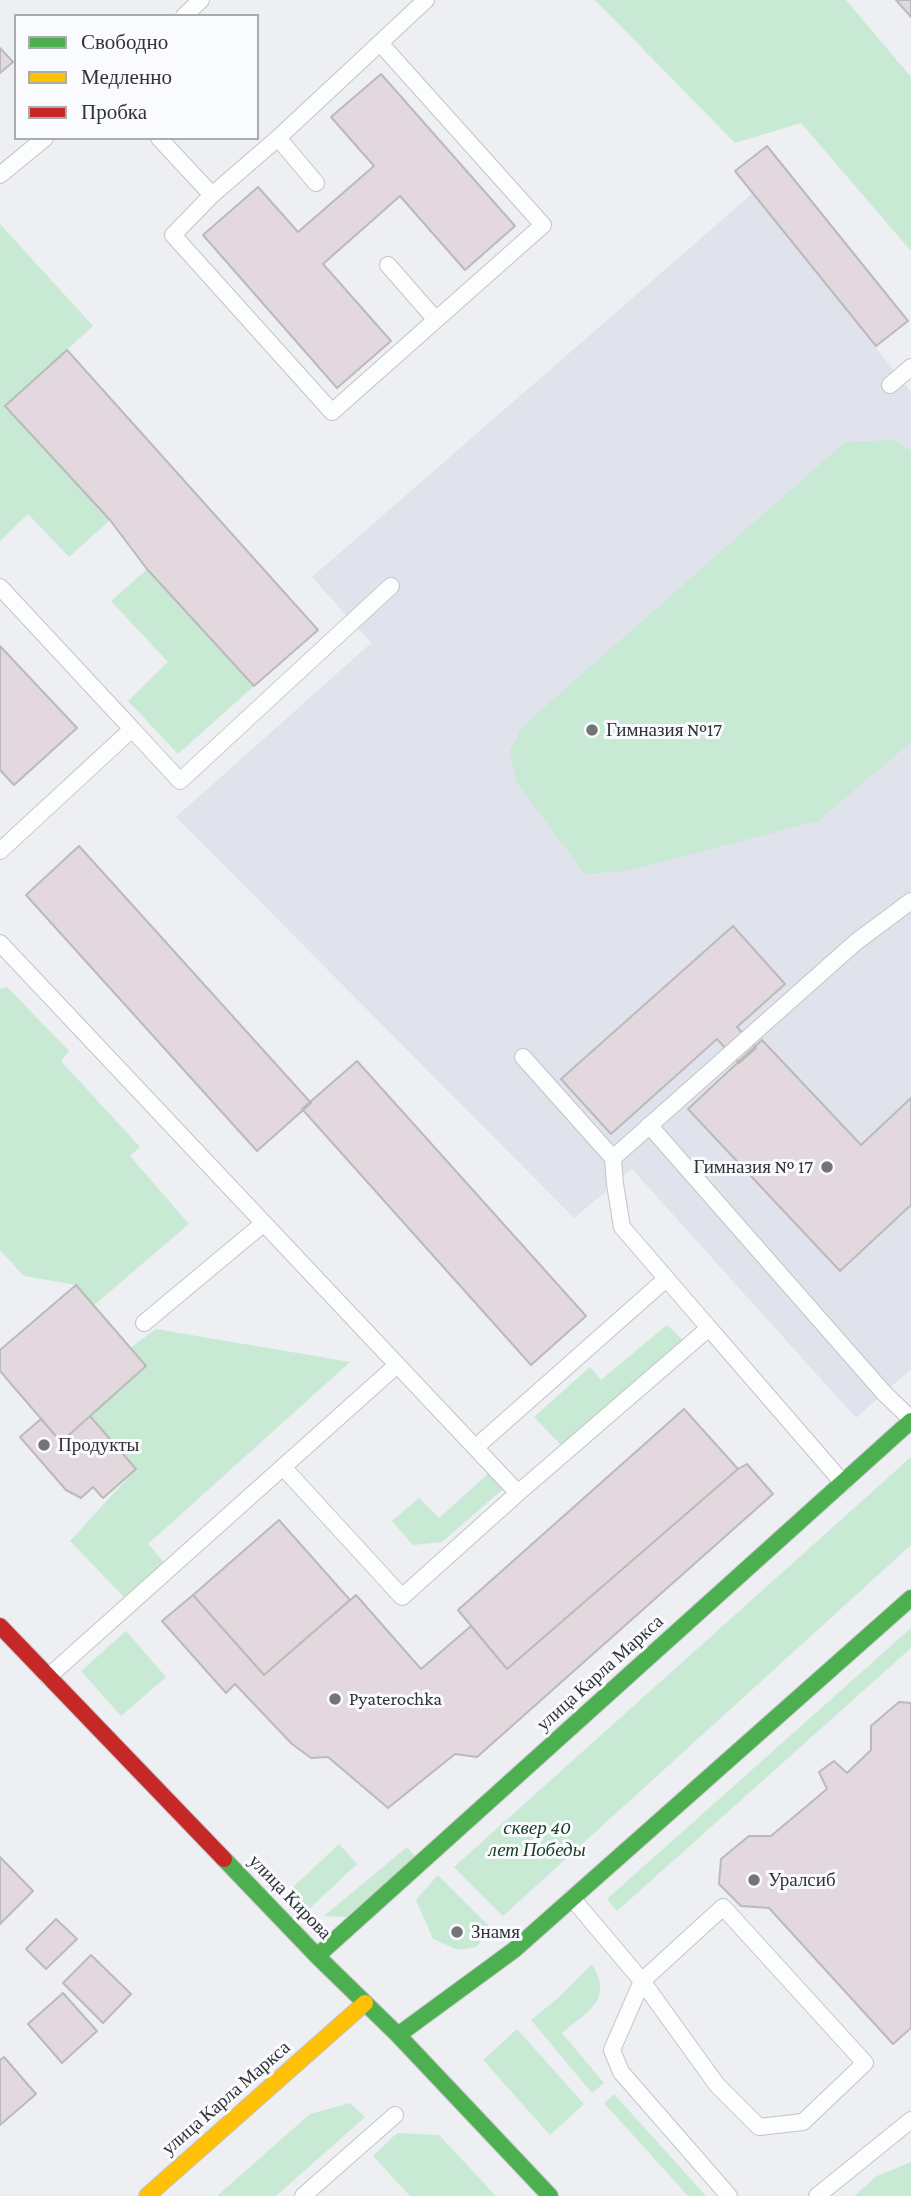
<!DOCTYPE html>
<html>
<head>
<meta charset="utf-8">
<style>
	body { margin:0 }
	#map { position:relative; width:911px; height:2196px; overflow:hidden; background:#eeeff3; font-family:"Crimson Pro",serif }
	canvas { display:block }
	.legend { position:absolute; left:14px; top:14px; width:245px; height:126px; box-sizing:border-box; background:#fafbfe; border:2px solid #aaabae; margin:0; padding:9px 12px; list-style:none; font-size:21px; color:#313235 }
	.legend li { display:flex; align-items:center; gap:14px; height:35px }
	.legend b { width:35px; border:2px solid #aaabae }
</style>
</head>
<body>
<div id="map">
<canvas width="911" height="2196"></canvas>
<ul class="legend">
<li><b style="height:9px;background:#4caf50"></b>Свободно</li>
<li><b style="height:9px;background:#ffc107"></b>Медленно</li>
<li><b style="height:9px;background:#c62828"></b>Пробка</li>
</ul>
</div>
<script>
const context = document.querySelector('canvas').getContext('2d');
context.lineJoin = 'round';
function fill(path, color) {
  context.fillStyle = color;
  context.fill(path, 'evenodd');
}
function trace(path, color, width, dash) {
  context.strokeStyle = color;
  context.lineWidth = width;
  context.lineCap = dash ? 'butt' : 'round';
  context.setLineDash(dash || []);
  context.stroke(path);
}
function label(font, color, halo, rows, align = 'center') {
  context.font = font + ' "Crimson Pro",serif';
  context.lineWidth = 6;
  context.setLineDash([]);
  context.textBaseline = 'middle';
  context.strokeStyle = halo;
  context.fillStyle = color;
  for (const [text, x, y, turn = 0] of rows) {
    context.save();
    context.translate(x, y);
    context.rotate((+turn || 0) * Math.PI / 180);
    context.textAlign = isNaN(turn) ? turn : align;
    if (halo) context.strokeText(text, 0, 0);
    context.fillText(text, 0, 0);
    context.restore();
  }
}
const built = new Path2D(`
	M 753,193 L 911,392 L 911,1369 L 856,1418 L 632,1169 L 574,1218 L 176,817 L 371,643 L 312,577 Z`);
const green = new Path2D(`
	M 595,0 L 846,0 L 911,77 L 911,251 L 801,123 L 735,143 Z
	M 0,224 L 93,326 L 6,406 L 110,520 L 69,557 L 28,514 L 0,541 Z
	M 894,440 L 911,451 L 911,742 L 818,821 L 626,871 L 585,874 L 516,782 L 510,751 L 522,727 L 845,442 Z
	M 147,569 L 254,686 L 178,754 L 128,701 L 168,662 L 111,601 Z
	M 7,987 L 69,1051 L 61,1061 L 140,1147 L 130,1156 L 189,1224 L 93,1306 L 76,1285 L 24,1276 L 0,1250 L 0,989 Z
	M 667,1325 L 688,1345 L 566,1450 L 534,1417 L 590,1367 L 601,1380 Z
	M 156,1329 L 350,1362 L 148,1544 L 164,1562 L 124,1597 L 70,1541 L 136,1469 L 90,1416 L 146,1366 L 130,1348 Z
	M 911,1457 L 911,1545 L 503,1916 L 454,1867 Z
	M 489,1473 L 503,1489 L 442,1542 L 413,1545 L 392,1521 L 419,1498 L 439,1518 Z
	M 911,1628 L 911,1648 L 617,1911 L 607,1899 Z
	M 126,1631 L 166,1677 L 121,1716 L 81,1671 Z
	M 339,1844 L 357,1864 L 307,1911 L 288,1892 Z
	M 407,1847 L 416,1858 L 346,1917 L 324,1916 Z
	M 438,1875 L 493,1930 L 476,1947 L 458,1950 L 433,1939 L 416,1900 Z
	M 592,1964 C 614,2000 587,2012 562,2033 L 604,2083 L 592,2093 L 531,2020 L 558,1998 Z
	M 517,2029 L 584,2104 L 550,2135 L 483,2060 Z
	M 614,2094 L 706,2196 L 688,2196 L 604,2103 Z
	M 350,2103 L 365,2117 L 276,2196 L 217,2196 L 310,2114 Z
	M 397,2133 L 439,2135 L 496,2196 L 410,2196 L 373,2156 Z
	M 911,2162 L 911,2196 L 854,2196 L 877,2176 Z`);
const building = new Path2D(`
	M 896,0 L 911,0 L 911,17 Z
	M 0,48 L 13,62 L 0,73 Z
	M 381,74 L 515,226 L 465,270 L 400,196 L 323,264 L 391,341 L 337,388 L 203,235 L 258,187 L 298,232 L 374,166 L 331,117 Z
	M 767,146 L 908,321 L 876,346 L 735,171 Z
	M 67,350 L 318,630 L 254,686 L 147,569 L 110,520 L 5,406 Z
	M 0,646 L 77,728 L 14,785 L 0,770 Z
	M 79,846 L 311,1103 L 257,1151 L 26,895 Z
	M 733,926 L 785,984 L 737,1027 L 756,1048 L 739,1063 L 717,1039 L 611,1134 L 561,1079 Z
	M 762,1040 L 861,1145 L 911,1098 L 911,1205 L 840,1271 L 688,1109 Z
	M 357,1061 L 586,1316 L 531,1365 L 302,1109 Z
	M 76,1285 L 146,1366 L 61,1442 L 0,1371 L 0,1350 Z
	M 684,1409 L 738,1469 L 507,1669 L 458,1610 Z
	M 90,1416 L 136,1469 L 103,1498 L 93,1487 L 81,1498 L 66,1490 L 20,1437 L 41,1419 L 61,1442 Z
	M 747,1464 L 773,1494 L 477,1757 L 455,1754 L 388,1808 L 328,1757 L 311,1758 L 292,1744 L 235,1684 L 226,1693 L 162,1621 L 193,1595 L 264,1675 L 356,1595 L 421,1669 L 471,1626 L 507,1669 L 738,1469 Z
	M 279,1520 L 350,1600 L 264,1675 L 193,1595 Z
	M 899,1702 L 911,1703 L 911,2028 L 893,2044 L 769,1908 L 741,1906 L 719,1884 L 721,1859 L 749,1836 L 771,1836 L 827,1789 L 819,1772 L 834,1761 L 847,1773 L 871,1750 L 871,1726 Z
	M 0,1857 L 33,1891 L 0,1924 Z
	M 56,1919 L 77,1939 L 46,1969 L 26,1949 Z
	M 91,1955 L 131,1994 L 103,2023 L 63,1983 Z
	M 63,1993 L 97,2031 L 62,2063 L 28,2024 Z
	M 4,2057 L 36,2094 L 0,2125 L 0,2060 Z`);
const lane = new Path2D(`
	M 184,16 L 201,0
	M 159,138 L 212,195 L 278,138 L 426,0
	M 278,138 L 316,183
	M 0,175 L 45,138
	M 212,195 L 173,235 L 332,412 L 543,225 L 380,43
	M 388,265 L 436,320
	M 890,385 L 911,367
	M 0,587 L 132,729 L 0,851
	M 132,729 L 180,781 L 391,586
	M 0,943 L 518,1493 L 709,1328 L 843,1483
	M 523,1057 L 613,1158
	M 649,1125 L 884,1393 L 911,1419
	M 144,1323 L 264,1223
	M 709,1328 L 622,1227 L 615,1184 L 613,1158 L 856,942 L 911,901
	M 476,1447 L 666,1279
	M 283,1467 L 402,1597 L 518,1493
	M 48,1677 L 397,1365
	M 572,1898 L 642,1981 L 717,2085 L 759,2127 L 803,2122 L 865,2063 L 723,1907 L 642,1981 L 612,2050 L 621,2072 L 729,2196
	M 303,2196 L 395,2115
	M 817,2196 L 911,2120`);
const fast = new Path2D(`
	M 224,1859 L 317,1956 L 398,2035 L 550,2196
	M 317,1956 L 911,1421
	M 398,2035 L 514,1950 L 911,1598`);
const slow = new Path2D(`
	M 147,2196 L 365,2003`);
const jam = new Path2D(`
	M 0,1626 L 224,1859`);
const markers = [
	[592,730,7,"#737478"],
	[827,1167,7,"#737478"],
	[44,1445,7,"#737478"],
	[335,1699,7,"#737478"],
	[754,1880,7,"#737478"],
	[457,1932,7,"#737478"]
];
const poiNames = [
	["Гимназия №17",606,730],
	["Гимназия № 17",813,1167,"right"],
	["Продукты",58,1445],
	["Pyaterochka",349,1699],
	["Уралсиб",768,1880],
	["Знамя",471,1932]
];
const streetNames = [
	["улица Карла Маркса",600,1673,-42],
	["улица Кирова",290,1897,46],
	["улица Карла Маркса",226,2098,-41]
];
const parkNames = [
	["сквер 40",537,1828],
	["лет Победы",537,1850]
];
fill(built, '#e0e3ec');
fill(green, '#c8e9d4');
fill(building, '#e3d8de');
trace(building, '#bababc', 2);
trace(lane, '#c3c4c6', 18);
trace(fast, '#c3c4c6', 18);
trace(slow, '#c3c4c6', 18);
trace(jam, '#c3c4c6', 18);
trace(lane, '#fcfdfd', 16);
trace(fast, '#4caf50', 16);
trace(slow, '#ffc107', 16);
trace(jam, '#c62828', 16);
for (const [x, y, r, color] of markers) {
  const dot = new Path2D();
  dot.arc(x, y, r, 0, 2 * Math.PI);
  context.fillStyle = color;
  context.fill(dot);
  trace(dot, '#fafbfe', 2.5);
}
label('19px', '#313235', '#fafbfe', poiNames, 'left');
label('19px', '#313235', '#fafbfe', streetNames);
label('italic 19px', '#194028', '#fafbfe', parkNames);
</script>
</body>
</html>
